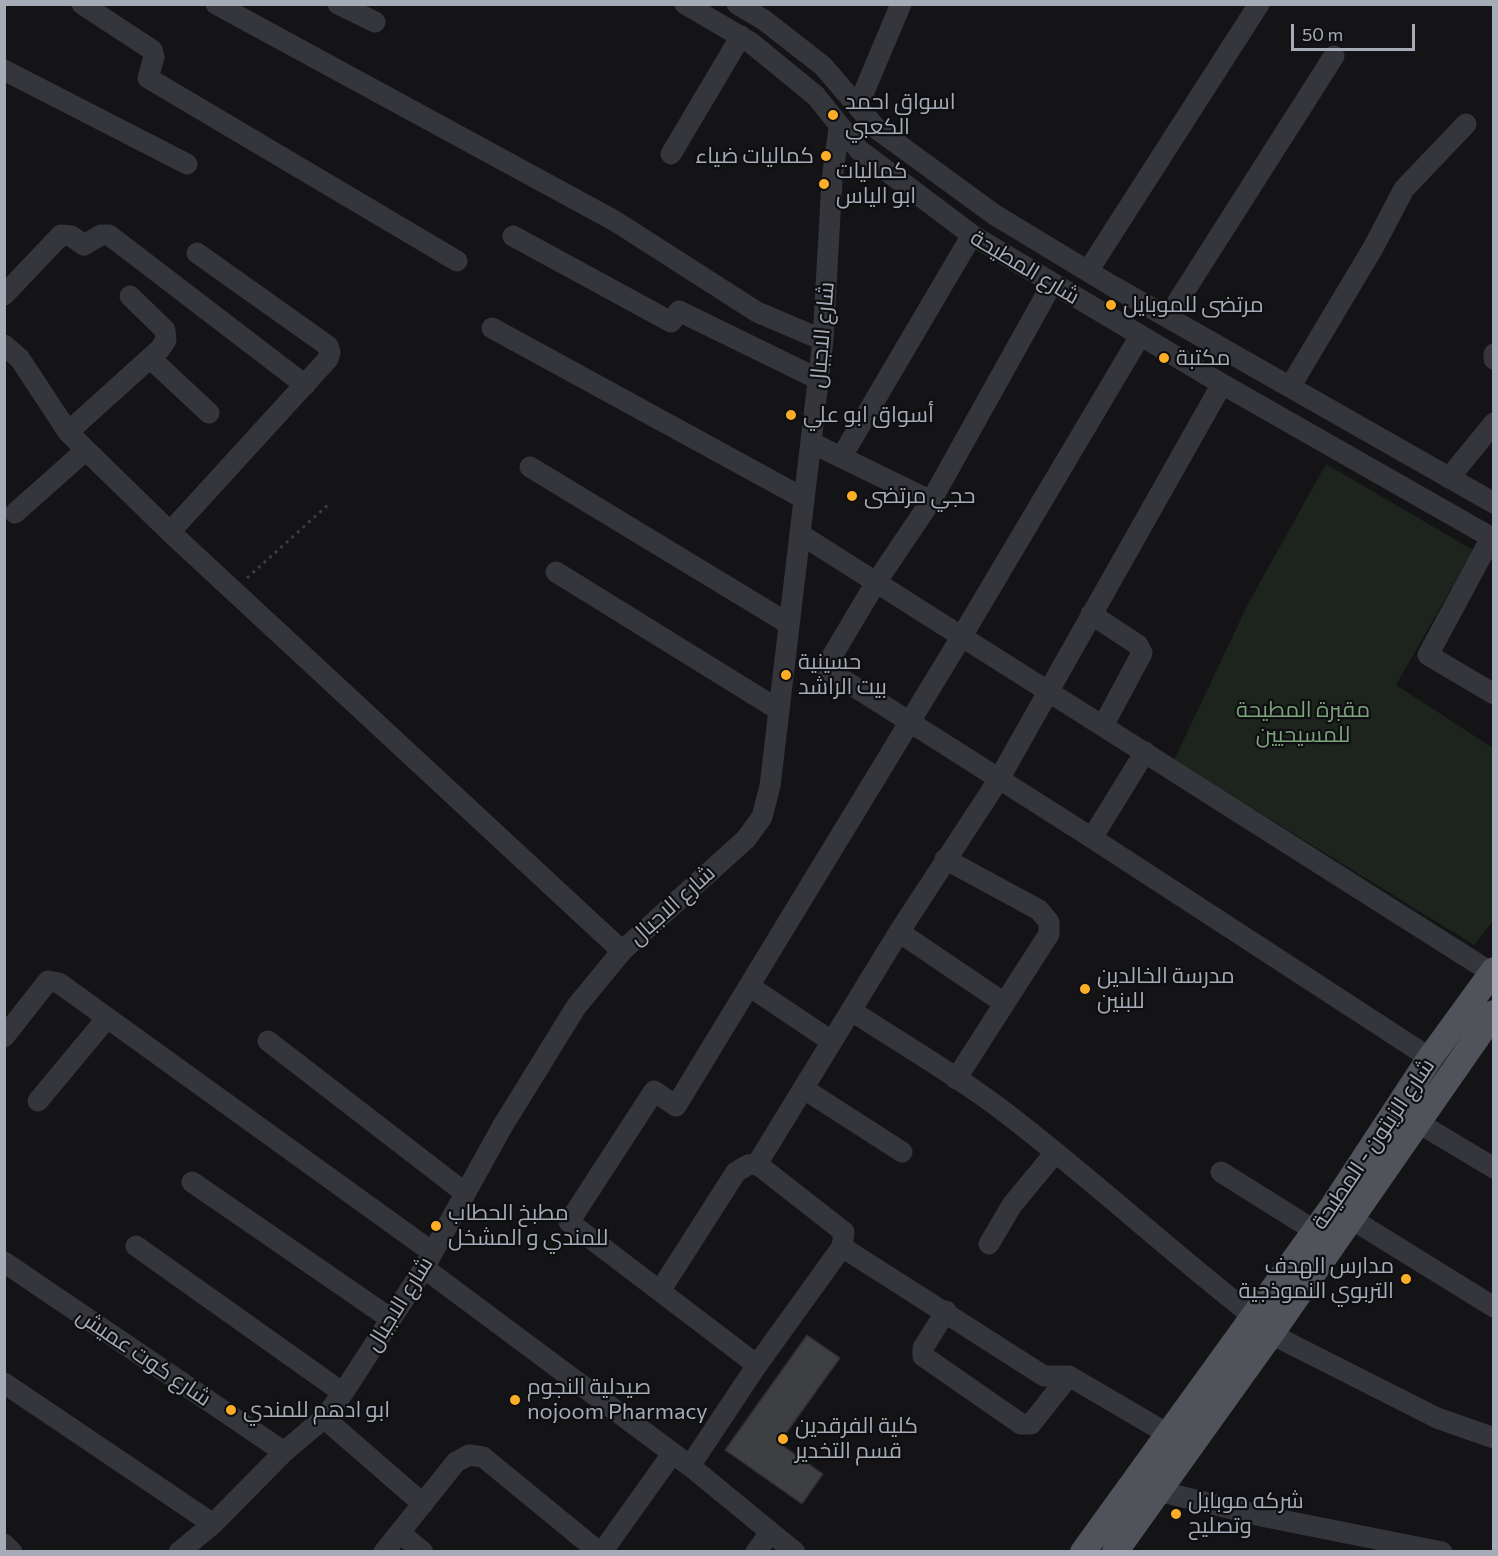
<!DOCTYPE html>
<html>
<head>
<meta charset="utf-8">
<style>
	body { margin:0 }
	#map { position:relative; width:1498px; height:1556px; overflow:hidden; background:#141416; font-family:Commissioner,sans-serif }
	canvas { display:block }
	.frame { position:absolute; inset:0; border:6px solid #a5abb7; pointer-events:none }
	.scale { position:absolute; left:1291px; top:24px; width:124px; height:27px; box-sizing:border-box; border:3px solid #a5abb7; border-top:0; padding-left:8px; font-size:18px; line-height:21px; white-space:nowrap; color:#a5abb7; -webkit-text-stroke:4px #0f0f11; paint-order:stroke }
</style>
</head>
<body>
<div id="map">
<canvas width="1498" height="1556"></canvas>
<div class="frame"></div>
<div class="scale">50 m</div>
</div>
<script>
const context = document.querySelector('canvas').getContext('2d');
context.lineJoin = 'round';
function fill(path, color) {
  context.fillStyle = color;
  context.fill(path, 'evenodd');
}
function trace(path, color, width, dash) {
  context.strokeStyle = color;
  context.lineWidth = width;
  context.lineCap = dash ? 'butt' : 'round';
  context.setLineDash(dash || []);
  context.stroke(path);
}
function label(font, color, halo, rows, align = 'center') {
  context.font = font + ' Commissioner,Cairo,sans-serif';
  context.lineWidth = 4.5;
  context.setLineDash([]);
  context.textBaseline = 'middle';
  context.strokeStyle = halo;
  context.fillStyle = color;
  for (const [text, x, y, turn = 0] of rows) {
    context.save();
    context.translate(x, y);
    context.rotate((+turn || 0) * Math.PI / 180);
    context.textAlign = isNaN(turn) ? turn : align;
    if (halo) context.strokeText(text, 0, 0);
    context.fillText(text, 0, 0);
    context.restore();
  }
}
const green = new Path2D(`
	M 1326,464 L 1473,550 L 1396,685 L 1493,748 L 1493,921 L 1474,945 L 1174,760 L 1248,604 Z`);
const building = new Path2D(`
	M 807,1335 L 840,1358 L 779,1443 L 823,1474 L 802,1504 L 725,1450 Z`);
const path = new Path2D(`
	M 247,578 L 329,504`);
const minor = new Path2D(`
	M 82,4 L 152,50 L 154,57 L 148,78 L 457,261
	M 216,4 L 615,221 L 757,312 L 823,340
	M 338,4 L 375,22
	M 685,4 L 750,42 L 816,96 L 859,150 L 972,235 L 1222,384 L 1494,539
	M 737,4 L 764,20 L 823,66 L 877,129 L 995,215 L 1109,284 L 1494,503
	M 4,70 L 187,164
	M 858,106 L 901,4
	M 671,154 L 741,36
	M 513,236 L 671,322 L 679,311 L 818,379
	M 1088,271 L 1259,4
	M 1052,284 L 931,501 L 875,584 L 825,668 L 1092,838 L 1430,1058
	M 4,295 L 61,235 L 71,236 L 84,245 L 101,235 L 109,235 L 305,385
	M 1168,317 L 1334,56
	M 492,328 L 803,498
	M 4,345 L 20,359 L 68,432 L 86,450 L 170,532 L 622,951
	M 1494,354 L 1494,359
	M 150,358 L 209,413
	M 1290,387 L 1373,248 L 1404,189 L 1466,124
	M 68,432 L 160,349 L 166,340 L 165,330 L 130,296
	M 812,443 L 931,501
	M 842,456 L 972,235
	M 530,467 L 789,624
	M 1449,478 L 1494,423
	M 15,513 L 86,450
	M 170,532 L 328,359 L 330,352 L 328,346 L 197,253
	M 800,534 L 1492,973
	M 1491,538 L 1428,655 L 1494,694
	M 556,572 L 779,710
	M 1091,614 L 1138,645 L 1142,653 L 1103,726
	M 1092,838 L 1145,752
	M 945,859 L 1039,910 L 1049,922 L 1049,934 L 956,1079
	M 899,932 L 1004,1003
	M 749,986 L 831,1041
	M 852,1011 C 905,1046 961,1078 1011,1117 C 1094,1181 1171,1252 1253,1316
	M 4,1037 L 48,981 L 59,983 L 432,1252
	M 268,1041 L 465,1193
	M 804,1089 L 902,1152
	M 38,1101 L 107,1018
	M 1417,1122 L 1494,1168
	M 757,1164 L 899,932 L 999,779 L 1222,384
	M 1221,1172 L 1315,1231
	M 192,1182 L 391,1319
	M 1350,1218 L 1494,1307
	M 989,1244 L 1012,1205 L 1055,1153
	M 136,1246 L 343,1393
	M 842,1247 L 1044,1376 L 1069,1376 L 1168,1434
	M 4,1262 L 284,1452
	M 424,1268 L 690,1466 L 795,1552
	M 660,1291 L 736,1172 L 748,1165 L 757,1164 L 844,1232 L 842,1247 L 757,1365 L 690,1466
	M 946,1311 L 923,1348 L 923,1356 L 1021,1424 L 1031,1424 L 1069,1376
	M 1271,1334 L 1437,1418 L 1494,1438
	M 757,1365 L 569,1222 L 654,1091 L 676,1106 L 962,636 L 1140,336
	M 4,1383 L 213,1524
	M 324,1418 L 423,1504
	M 1158,1491 L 1266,1517 L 1442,1552
	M 400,1533 L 423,1552
	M 4,1544 L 12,1552
	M 179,1552 L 213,1524 L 284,1452 L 324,1418 L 343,1393 L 424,1268 L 502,1127 L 576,1007 L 622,951 L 746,839 L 762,817 L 770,786 L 823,340 L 832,180 L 839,128
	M 384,1552 L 456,1462 L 469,1455 L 483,1457 L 599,1552
	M 602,1552 L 672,1454
	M 756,1552 L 770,1533`);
const major = new Path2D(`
	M 1083,1552 L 1333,1206 L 1430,1058 L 1494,970
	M 1115,1552 L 1271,1334 L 1494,1013`);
const markers = [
	[833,115,6,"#fcaf26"],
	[826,156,6,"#fcaf26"],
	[824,184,6,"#fcaf26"],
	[1111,305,6,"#fcaf26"],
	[1164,358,6,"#fcaf26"],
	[791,415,6,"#fcaf26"],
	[852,496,6,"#fcaf26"],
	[786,675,6,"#fcaf26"],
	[1085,989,6,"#fcaf26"],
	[436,1226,6,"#fcaf26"],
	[1406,1279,6,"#fcaf26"],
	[515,1400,6,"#fcaf26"],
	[231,1410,6,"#fcaf26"],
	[783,1439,6,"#fcaf26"],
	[1176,1514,6,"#fcaf26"]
];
const poiNames = [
	["اسواق احمد",845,102],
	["الكعبي",845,127],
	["كماليات ضياء",814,156,"right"],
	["كماليات",836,171],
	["ابو الياس",836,196],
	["مرتضى للموبايل",1123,305],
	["مكتبة",1176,358],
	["أسواق ابو علي",803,415],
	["حجي مرتضى",864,496],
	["حسينية",798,662],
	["بيت الراشد",798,687],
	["مدرسة الخالدين",1097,976],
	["للبنين",1097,1001],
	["مطبخ الحطاب",448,1213],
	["للمندي و المشخل",448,1238],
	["مدارس الهدف",1394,1266,"right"],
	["التربوي النموذجية",1394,1291,"right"],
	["صيدلية النجوم",527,1387],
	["nojoom Pharmacy",527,1412],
	["ابو ادهم للمندي",243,1410],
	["كلية الفرقدين",795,1426],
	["قسم التخدير",795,1451],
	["شركه موبايل",1188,1501],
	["وتصليح",1188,1526]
];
const streetNames = [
	["شارع المطيحة",1025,267,31],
	["شارع الاجبال",822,335,-85],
	["شارع الاجبال",672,905,-42],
	["شارع الزيتون - المطيحة",1373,1144,-56],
	["شارع الاجبال",399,1304,-58],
	["شارع كوت عميش",144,1357,34]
];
const parkNames = [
	["مقبرة المطيحة",1303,710],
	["للمسيحيين",1303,735]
];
fill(green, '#1c241d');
fill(building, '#3e3f43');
trace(building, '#2e2e32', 1.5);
trace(path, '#3b3d42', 3, [3, 4.5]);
trace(minor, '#35363b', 21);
trace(major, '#51535a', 26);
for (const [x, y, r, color] of markers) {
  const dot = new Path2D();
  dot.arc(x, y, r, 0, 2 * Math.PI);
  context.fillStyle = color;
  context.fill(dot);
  trace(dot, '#0f0f11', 2);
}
label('22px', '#a5abb7', '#0f0f11', poiNames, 'left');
label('22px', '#a5abb7', '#0f0f11', streetNames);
label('22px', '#7ba37c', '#0f0f11', parkNames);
</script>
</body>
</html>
